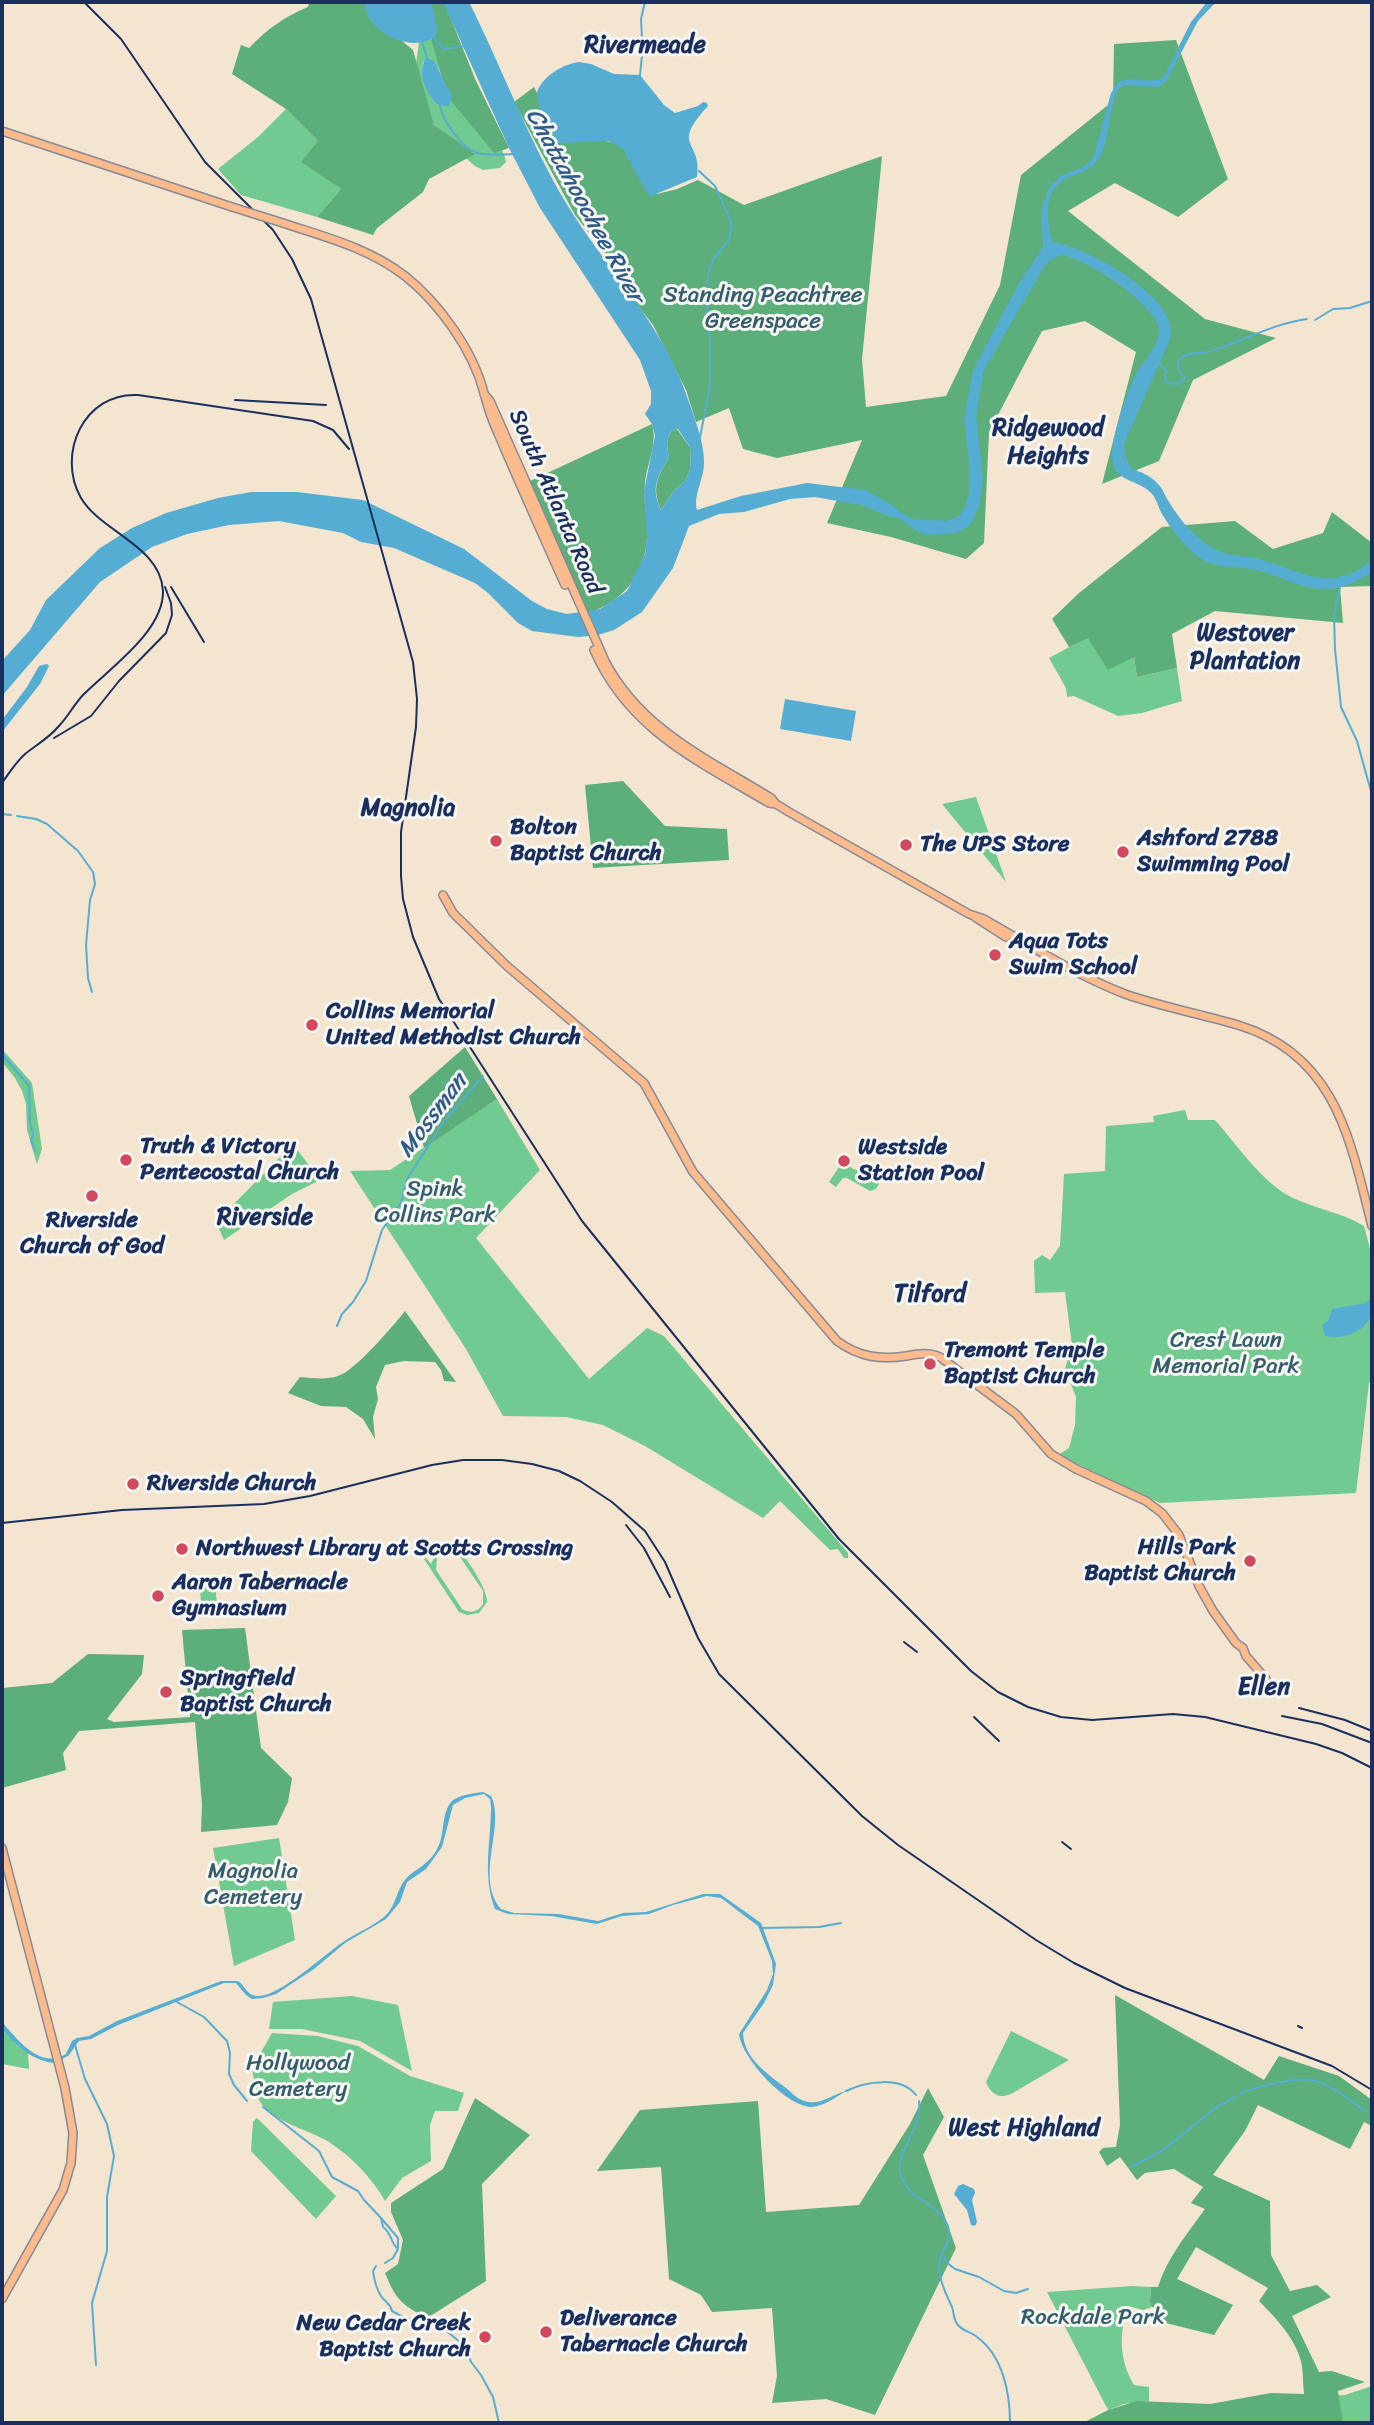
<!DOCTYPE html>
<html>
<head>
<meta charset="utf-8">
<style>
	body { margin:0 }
	#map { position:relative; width:1374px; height:2425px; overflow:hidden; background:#f3e5cf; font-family:Sriracha,sans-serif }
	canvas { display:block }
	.frame { position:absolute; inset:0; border:4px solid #1b2f5e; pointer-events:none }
</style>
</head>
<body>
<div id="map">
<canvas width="1374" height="2425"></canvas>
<div class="frame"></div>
</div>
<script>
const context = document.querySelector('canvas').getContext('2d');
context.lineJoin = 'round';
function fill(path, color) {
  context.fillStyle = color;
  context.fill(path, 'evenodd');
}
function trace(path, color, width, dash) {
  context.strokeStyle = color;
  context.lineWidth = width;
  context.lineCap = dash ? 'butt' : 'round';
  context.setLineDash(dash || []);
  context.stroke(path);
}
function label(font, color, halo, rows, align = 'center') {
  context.font = font + ' Sriracha,sans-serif';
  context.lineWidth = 6;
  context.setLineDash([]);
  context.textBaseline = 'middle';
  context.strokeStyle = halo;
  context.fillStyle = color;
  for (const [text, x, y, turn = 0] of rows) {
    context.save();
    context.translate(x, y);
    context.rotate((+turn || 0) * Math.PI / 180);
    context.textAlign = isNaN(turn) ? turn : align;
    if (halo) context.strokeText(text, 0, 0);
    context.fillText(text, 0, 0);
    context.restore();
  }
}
const green = new Path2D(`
	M 433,39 L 504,154 L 506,162 L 500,168 L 483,170 L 475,166 L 452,146 L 433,123 L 416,64 L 419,42 ZM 423,62 L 438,68 L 452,96 L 438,105 C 427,93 420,78 423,62 Z
	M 286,109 L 319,142 L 302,162 L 341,189 L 317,217 L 241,195 L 218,169 L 258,137 Z
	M 1088,637 L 1134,657 L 1137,677 L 1177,668 L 1182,701 L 1142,713 L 1118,716 L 1074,696 L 1067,697 L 1066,688 L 1049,658 Z
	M 976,797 L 1006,882 L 942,804 Z
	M 2,1049 L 32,1083 L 42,1149 L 37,1164 L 27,1130 L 26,1104 L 22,1091 L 15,1078 L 2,1062 Z
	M 497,1099 L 540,1170 L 476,1238 L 589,1379 L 647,1328 L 664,1336 L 848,1553 L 848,1558 L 844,1558 L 838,1549 L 830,1550 L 780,1501 L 763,1518 L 645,1446 L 603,1425 L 566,1417 L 503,1416 L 466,1349 L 350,1171 L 390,1170 Z
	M 1185,1110 L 1188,1120 L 1215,1120 C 1237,1145 1263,1184 1293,1198 C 1316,1209 1341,1212 1364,1226 L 1372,1256 L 1372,1381 L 1369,1383 L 1356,1493 L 1160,1503 L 1058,1455 L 1069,1448 L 1075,1425 L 1076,1397 L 1065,1369 L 1072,1345 L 1065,1292 L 1035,1293 L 1034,1261 L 1042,1255 L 1050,1260 L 1060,1246 L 1064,1174 L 1105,1171 L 1106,1126 L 1154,1122 L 1153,1116 Z
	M 290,1140 L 320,1180 L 292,1194 L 224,1240 L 216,1222 L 284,1153 Z
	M 839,1167 L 851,1167 L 853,1169 L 878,1175 L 879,1184 L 876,1189 L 870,1191 L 847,1178 L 843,1178 L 836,1187 L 829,1182 Z
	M 446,1548 C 451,1548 452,1548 457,1550 C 467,1556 488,1591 487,1602 L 479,1613 L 467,1615 L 459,1612 L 424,1559 L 426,1558 L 431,1564 L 436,1554 ZM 447,1551 L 454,1552 L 460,1557 L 483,1591 L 483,1604 C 478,1612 470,1614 462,1609 L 436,1570 L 437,1558 Z
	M 215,1577 L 217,1610 L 201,1612 L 200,1579 Z
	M 279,1838 L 295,1940 L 234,1966 L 213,1848 Z
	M 352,1996 L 398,2005 L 412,2071 L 360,2041 L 302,2029 L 269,2029 L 273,2002 Z
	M 2,2028 L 18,2046 L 28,2053 L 29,2069 L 2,2064 Z
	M 1011,2031 L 1069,2060 L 1011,2094 C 998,2099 991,2094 986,2082 Z
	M 272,2033 L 318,2036 L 358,2046 L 410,2076 L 464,2093 L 458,2111 L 435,2111 L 430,2125 L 431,2161 L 402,2178 L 385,2201 C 372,2178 352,2157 329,2142 C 310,2130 271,2122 259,2100 C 255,2092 254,2078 252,2068 Z
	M 257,2118 L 336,2196 L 316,2219 L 251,2151 L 253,2122 Z
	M 1132,2286 L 1151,2287 L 1150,2302 L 1152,2307 L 1143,2310 L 1128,2306 C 1119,2333 1119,2360 1134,2385 L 1149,2387 L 1149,2401 L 1124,2404 L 1108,2410 L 1047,2292 Z
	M 1372,2386 L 1372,2423 L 1114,2423 L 1302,2397 L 1345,2395 Z`);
const forest = new Path2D(`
	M 309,2 L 371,2 L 376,20 L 413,50 L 434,125 L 475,154 L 429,179 L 423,192 L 377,228 L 373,235 L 317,217 L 341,189 L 301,162 L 318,141 L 286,109 L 232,74 L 241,45 L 249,48 C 267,29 284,17 308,7 Z
	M 421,2 L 444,2 L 476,81 L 509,148 L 494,153 L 447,96 Z
	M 1176,40 L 1228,179 L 1178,217 L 1115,183 L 1068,211 L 1205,319 L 1276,338 L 1193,380 L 1159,461 L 1102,484 L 1136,352 L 1085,321 L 1042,331 L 989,432 L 984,543 L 966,559 L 891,537 L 827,523 L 862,440 L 777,458 L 743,449 L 729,408 L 696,422 L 686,390 L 653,325 L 635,302 L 603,251 L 575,215 L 514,102 L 534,87 L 556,132 L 622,144 L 635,169 L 657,194 L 677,189 L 698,180 L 744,205 L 882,156 L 862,359 L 866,407 L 946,396 L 1000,285 L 1021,175 L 1113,101 L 1114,44 Z
	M 652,424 C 658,444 647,463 645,483 C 643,502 648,519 647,537 C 645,575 622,603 587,613 L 526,483 Z
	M 677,429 L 691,449 L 690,470 L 685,481 L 673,492 L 661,510 C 651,487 658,476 669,457 C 667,446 665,438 673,430 Z
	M 1332,512 L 1372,543 L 1372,586 L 1340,587 L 1343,623 L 1215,611 L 1172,634 L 1177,668 L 1137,677 L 1134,657 L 1108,670 L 1088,638 L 1069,647 L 1052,619 L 1079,593 L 1162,527 L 1235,521 L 1273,549 L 1323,533 Z
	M 623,781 L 665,826 L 727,829 L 729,860 L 593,868 L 585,785 Z
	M 465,1047 L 497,1099 L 424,1148 L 409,1096 Z
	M 405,1311 L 456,1382 L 444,1381 L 441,1370 L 435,1362 L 404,1361 L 385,1365 L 376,1387 L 378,1399 L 373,1417 L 375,1439 L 363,1419 L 346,1407 L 321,1406 L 288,1393 L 300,1377 C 313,1378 326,1380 338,1376 C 355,1371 393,1326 405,1311 Z
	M 245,1628 L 261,1748 L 292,1778 L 288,1802 L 277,1825 L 201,1832 L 202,1804 L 195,1722 L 79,1731 L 63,1753 L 66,1770 L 2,1788 L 2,1688 L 52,1683 L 88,1654 L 144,1655 L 142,1674 L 107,1719 L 114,1722 L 190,1717 L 182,1630 Z
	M 1115,1995 L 1264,2080 L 1279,2056 L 1339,2076 L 1372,2100 L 1372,2126 L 1364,2122 L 1350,2149 L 1258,2105 L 1245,2131 L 1213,2175 L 1270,2201 L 1271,2255 L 1290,2291 L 1317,2285 L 1331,2297 L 1292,2316 L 1319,2372 L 1332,2371 L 1365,2382 L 1338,2391 L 1343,2423 L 1083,2423 L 1108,2410 L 1137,2401 L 1210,2404 L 1271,2393 L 1304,2394 C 1303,2385 1303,2375 1302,2366 C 1298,2341 1276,2318 1259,2301 L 1268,2288 L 1196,2247 L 1177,2279 L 1233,2305 L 1214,2335 L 1162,2322 L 1163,2309 L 1152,2307 L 1150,2302 L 1151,2287 L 1158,2287 C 1167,2258 1187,2234 1205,2209 L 1191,2203 L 1203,2187 L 1174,2169 L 1145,2173 L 1137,2180 L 1120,2157 L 1107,2166 L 1099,2152 L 1103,2148 L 1116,2147 L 1120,2125 Z
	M 928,2088 L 944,2117 L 923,2155 L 956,2248 L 875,2415 L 826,2399 L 772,2403 L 777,2376 L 772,2308 L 712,2312 L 701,2295 L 669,2279 L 661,2167 L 597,2171 L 640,2110 L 758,2101 L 766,2212 L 859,2205 L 910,2124 Z
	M 475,2098 L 530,2135 L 482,2184 L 486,2281 L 427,2318 C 402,2305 396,2300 385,2273 L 398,2264 L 403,2240 L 391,2212 L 391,2203 L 443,2169 Z`);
const water = new Path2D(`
	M 364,2 L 431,2 L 437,28 L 435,37 C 410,54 366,32 364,2 Z
	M 443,2 L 469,2 C 502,68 528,139 566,203 C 604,266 660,321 685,391 C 692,411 705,443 704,463 C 704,479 693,495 697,510 L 741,496 L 807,483 L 865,490 L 889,503 L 903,514 L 913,519 L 947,521 L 959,516 L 964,509 L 969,493 L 969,461 L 964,420 L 973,370 L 1018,285 L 1043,247 L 1041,210 L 1049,188 L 1060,176 L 1083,167 L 1093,159 L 1111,93 L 1118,82 C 1133,76 1148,84 1163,78 L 1191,22 L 1207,2 L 1216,2 L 1198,21 L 1165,83 L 1157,87 L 1124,85 L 1118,90 C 1107,111 1111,138 1099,158 C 1093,168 1082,172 1072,176 C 1042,187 1046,216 1052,242 C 1085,245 1182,299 1170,339 L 1126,439 C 1115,477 1142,464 1158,484 C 1163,489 1165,496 1169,502 C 1178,517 1191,533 1205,543 C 1228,560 1242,553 1266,561 C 1308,575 1330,592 1372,561 L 1372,572 C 1359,581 1344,588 1328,589 C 1303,591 1280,575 1256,570 C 1233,565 1211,570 1192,552 C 1180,541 1170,527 1162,514 C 1158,507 1156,496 1149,491 C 1137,480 1118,482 1113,463 C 1108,444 1126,395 1135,376 C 1142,361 1164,343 1158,325 C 1150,301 1085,258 1061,255 L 1050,260 L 1042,270 L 984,370 L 976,415 L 983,479 L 979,506 L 972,522 L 966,528 L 955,533 L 926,535 L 918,532 L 899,518 L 888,516 L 861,505 L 815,497 L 790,499 L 744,512 L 719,514 L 689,526 L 673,568 L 642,612 L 614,630 L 598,635 L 578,637 L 532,631 L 518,623 L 488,593 L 475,583 L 394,548 L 361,542 L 343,533 L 279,521 L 229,525 L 187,534 L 152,547 L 100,582 L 2,696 L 2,661 L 30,630 L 46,600 L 100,548 L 132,528 L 166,513 L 218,498 L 251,492 L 297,492 L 363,500 L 464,549 L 532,601 L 547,609 L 567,614 L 600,609 L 627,591 L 645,554 L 647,537 L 644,491 L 655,436 L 652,424 L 645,414 L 651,404 L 651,391 L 640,360 L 540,208 L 509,148 ZM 678,429 L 691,449 L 690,470 L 685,481 L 673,492 L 661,510 C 650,487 658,476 669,457 C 667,446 665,438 673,430 Z
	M 426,58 L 434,61 L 452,96 L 449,106 L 438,105 C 427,94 416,74 426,58 Z
	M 579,62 L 591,64 L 614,74 L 640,75 L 664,105 L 675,113 L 698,106 L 703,102 L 707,103 L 708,106 C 669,148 703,139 697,177 L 651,196 L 647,193 L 623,149 L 609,141 L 558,143 L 540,112 L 537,92 C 543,76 563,64 579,62 Z
	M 47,664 L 49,666 L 40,684 L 2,732 L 2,720 L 27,687 L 39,666 Z
	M 785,699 L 856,711 L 851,741 L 780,729 Z
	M 1372,1297 C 1372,1303 1373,1310 1371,1315 C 1365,1333 1341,1340 1325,1336 L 1322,1325 L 1328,1321 L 1332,1309 L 1366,1303 Z
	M 483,1792 L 491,1796 C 506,1826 474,1877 501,1909 L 514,1913 L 559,1914 L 598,1921 L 623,1913 L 646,1912 L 703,1894 L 720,1894 L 761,1923 L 776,1964 L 773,1985 L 764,2003 L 743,2033 C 744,2059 768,2074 786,2088 C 793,2094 799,2101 809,2102 C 821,2104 834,2094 846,2091 C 836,2097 823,2107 811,2107 C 786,2106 742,2059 739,2034 L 767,1990 L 773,1974 L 772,1961 L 758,1926 L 721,1898 L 707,1896 L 673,1905 L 649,1914 L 622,1916 L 597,1924 L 551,1916 L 508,1914 L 495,1909 C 482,1875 491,1842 491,1807 L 490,1799 L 484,1794 L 465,1798 L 453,1805 L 442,1847 L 426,1869 L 407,1882 L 400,1902 L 386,1919 L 345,1943 L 314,1969 L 276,1994 L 263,1998 L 252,1999 L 246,1995 L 236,1983 L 224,1983 L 118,2025 L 91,2039 L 79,2041 L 69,2055 L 56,2063 C 33,2062 15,2045 2,2028 L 2,2022 C 18,2040 40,2070 66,2054 L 72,2041 L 77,2038 L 89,2036 L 117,2021 L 221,1981 L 238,1981 C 246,1987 247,1996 258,1996 C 279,1997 325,1954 343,1942 C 356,1933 372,1927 384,1917 C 396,1907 396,1891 405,1880 C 414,1869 426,1867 436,1851 C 446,1836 440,1814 452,1801 C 459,1795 474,1793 483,1792 Z
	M 963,2184 L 974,2189 L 975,2193 L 972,2200 L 977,2222 L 975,2226 L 971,2225 L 967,2210 L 954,2194 L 958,2186 Z`);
const stream = new Path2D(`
	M 435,37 L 437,43 L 444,49 L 465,46
	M 642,38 L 641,19 L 645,2
	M 422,42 L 427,58
	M 640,75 L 643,45
	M 440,106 C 442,116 447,124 453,132 C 472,159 484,155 514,154
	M 699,171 L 715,186 L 732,224 L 729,240 L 713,259 L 708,275 L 707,321 L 710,337 L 710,387 L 699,442
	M 1315,320 L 1333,309 L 1350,308 L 1372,301
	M 1159,363 L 1166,371 L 1165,379 L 1167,383 L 1179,384 L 1185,378 L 1178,369 L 1178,361 C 1185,352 1197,354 1208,352 C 1242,342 1271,324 1307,319
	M 1123,450 L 1129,468
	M 1340,587 L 1334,616 L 1335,649 L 1341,707 L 1357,741 L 1372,795
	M 2,814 L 11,815
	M 17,816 L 36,819 L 47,824 L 78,851 L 93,872 L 95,884 L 90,900 L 86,945 L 88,978 L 92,992
	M 2,1054 L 29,1086 L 30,1122 L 33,1135 L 31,1141 L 35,1151
	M 337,1326 L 342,1314 L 353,1302 L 366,1281 L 382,1230 L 401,1203 L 407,1179 L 443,1123 L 483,1076
	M 762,1928 L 819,1927 L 841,1923
	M 177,2002 L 204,2017 L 227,2041 L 230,2053 L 229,2074 L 234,2085 L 247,2101
	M 75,2045 L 85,2079 L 107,2124 L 114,2156 L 107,2197 L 107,2251 L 92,2303 L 96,2365
	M 846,2091 C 866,2081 901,2076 916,2095
	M 1240,2094 C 1258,2086 1298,2076 1316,2081 C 1333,2086 1349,2100 1364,2110
	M 919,2101 C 923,2127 896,2152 900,2172 C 906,2200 936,2202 946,2222 C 956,2239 939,2251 939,2266 C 939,2280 946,2294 952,2307 C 954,2312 953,2317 956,2322 C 960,2331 970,2331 977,2337 C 1003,2356 1010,2393 1010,2423
	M 263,2107 L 319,2151 L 332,2177 L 358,2191 L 364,2200 L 381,2218 L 383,2227 C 392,2233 390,2243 398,2249 L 393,2258 L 385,2263
	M 1133,2166 L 1163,2150 L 1218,2106 L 1235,2097
	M 381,2218 L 398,2238 L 398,2248
	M 944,2256 L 946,2262 L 955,2269 L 979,2277 L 1004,2291 L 1016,2293 L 1028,2289
	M 376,2266 L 373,2271 C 374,2279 376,2288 381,2296 C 385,2302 390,2303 392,2311 L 403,2317 L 439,2325 L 465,2346 L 471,2362 L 481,2375 L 493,2397 L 499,2423`);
const major = new Path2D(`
	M 2,131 L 232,207
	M 283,223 C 325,237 369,248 405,276 C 439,303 473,350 484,393 C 488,409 493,423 500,438 C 521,487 543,536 565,585
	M 484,394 L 490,401 L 605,661 C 641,730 708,759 771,798 L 776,804 L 789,812 L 969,914 L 984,919 C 1030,945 1075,975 1125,994 C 1162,1007 1201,1014 1238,1025 C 1336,1055 1350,1139 1372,1226
	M 594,650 C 629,730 698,761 769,803 L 776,804
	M 443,895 L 453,913 L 507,966 L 644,1083 L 693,1172 L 837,1341 C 859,1357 880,1360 906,1356 C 918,1354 928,1352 940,1357 L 1016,1414 L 1051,1454 L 1076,1469 L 1146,1501 L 1162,1513 L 1179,1535 L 1199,1586 L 1213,1611 L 1236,1643 L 1243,1648 L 1246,1656 L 1266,1679
	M 975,917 L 1006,937
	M 2,1848 L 65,2088 L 73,2133 L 71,2163 L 63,2190 L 2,2299`);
const rail = new Path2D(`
	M 84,2 L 121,39 L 205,162 L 273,230 L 292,259 L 311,299 L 413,662 L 417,699 L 416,727 L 401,832 L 401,876 L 403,899 L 413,937 L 439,999 L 582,1221 L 839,1539 L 971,1671 L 998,1692 L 1028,1707 L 1061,1717 L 1092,1720 L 1173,1714 L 1205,1717 L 1316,1744 L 1342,1753 L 1372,1768
	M 235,400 L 326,405
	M 171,587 L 204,642
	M 54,738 L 91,716 L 119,681 L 166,633 L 172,615 L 171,603 L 165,587
	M 2,783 C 9,773 16,762 25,754 C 36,745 49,738 58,727 C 68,717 74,704 84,694 C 110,668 164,631 163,591 C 161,546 101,532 81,498 C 56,454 84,392 138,395 L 313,421 L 333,430 L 349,449
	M 2,1523 L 122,1510 L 264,1504 L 310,1496 L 432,1465 L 463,1460 L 502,1460 L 532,1464 L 559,1471 L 580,1481 L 612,1502 L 645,1531 L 665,1562 L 698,1638 L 719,1674 L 862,1816 L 898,1845 L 1036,1940 L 1074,1963 L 1125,1988 L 1332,2066 L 1372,2090
	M 626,1525 L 644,1548 L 670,1597
	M 904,1642 L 917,1652
	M 1299,1708 L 1345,1720 L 1372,1731
	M 1282,1716 L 1322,1724 L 1372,1743
	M 974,1717 L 999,1741
	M 1062,1842 L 1071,1849
	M 1298,2026 L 1302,2028`);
const majorBridge = new Path2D(`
	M 232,207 L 283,223`);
const markers = [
	[496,841,7,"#d1495b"],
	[906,845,7,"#d1495b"],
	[1123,852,7,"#d1495b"],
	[995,955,7,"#d1495b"],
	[312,1025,7,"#d1495b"],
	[126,1160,7,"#d1495b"],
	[844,1161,7,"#d1495b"],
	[92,1196,7,"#d1495b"],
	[930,1364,7,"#d1495b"],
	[133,1484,7,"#d1495b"],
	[182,1549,7,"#d1495b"],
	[1250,1561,7,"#d1495b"],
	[158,1596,7,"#d1495b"],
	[166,1692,7,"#d1495b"],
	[546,2332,7,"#d1495b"],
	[485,2337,7,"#d1495b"]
];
const parkNames = [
	["Standing Peachtree",763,296],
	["Greenspace",763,322],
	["Spink",435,1190],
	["Collins Park",435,1216],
	["Crest Lawn",1226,1341],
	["Memorial Park",1226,1367],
	["Magnolia",253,1872],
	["Cemetery",253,1898],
	["Hollywood",298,2064],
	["Cemetery",298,2090],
	["Rockdale Park",1093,2318]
];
const streetNames = [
	["South Atlanta Road",555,502,66]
];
const poiNames = [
	["Bolton",510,828],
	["Baptist Church",510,854],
	["Ashford 2788",1137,839],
	["Swimming Pool",1137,865],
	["The UPS Store",920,845],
	["Aqua Tots",1009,942],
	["Swim School",1009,968],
	["Collins Memorial",326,1012],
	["United Methodist Church",326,1038],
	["Truth & Victory",140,1147],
	["Pentecostal Church",140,1173],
	["Westside",858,1148],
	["Station Pool",858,1174],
	["Riverside",92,1221,"center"],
	["Church of God",92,1247,"center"],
	["Tremont Temple",944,1351],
	["Baptist Church",944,1377],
	["Riverside Church",147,1484],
	["Hills Park",1236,1548,"right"],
	["Baptist Church",1236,1574,"right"],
	["Northwest Library at Scotts Crossing",196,1549],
	["Aaron Tabernacle",172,1583],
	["Gymnasium",172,1609],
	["Springfield",180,1679],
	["Baptist Church",180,1705],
	["Deliverance",560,2319],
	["Tabernacle Church",560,2345],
	["New Cedar Creek",471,2324,"right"],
	["Baptist Church",471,2350,"right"]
];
const neighbourhoodNames = [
	["Rivermeade",645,46],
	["Ridgewood",1048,429],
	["Heights",1048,457],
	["Westover",1245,634],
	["Plantation",1245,662],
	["Magnolia",408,809],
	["Riverside",265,1218],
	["Tilford",930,1295],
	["Ellen",1264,1688],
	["West Highland",1024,2129]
];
const waterNames = [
	["Chattahoochee River",584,206,61],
	["Mossman",433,1116,-53]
];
fill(green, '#71ca90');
fill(forest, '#5cae7a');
fill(water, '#56add3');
trace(stream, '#56add3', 2);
trace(major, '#878a96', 10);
trace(major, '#fbbb8d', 7);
trace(rail, '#1b2f5e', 2);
trace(majorBridge, '#878a96', 10, []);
trace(majorBridge, '#fbbb8d', 7);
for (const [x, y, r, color] of markers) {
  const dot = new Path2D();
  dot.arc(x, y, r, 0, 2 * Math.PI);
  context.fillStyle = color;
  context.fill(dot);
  trace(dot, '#f6f6f2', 2.5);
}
label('23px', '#355e6d', '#f6f6f2', parkNames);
label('23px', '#1b2f5e', '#f6f6f2', streetNames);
label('bold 23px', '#1b2f5e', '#f6f6f2', poiNames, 'left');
label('bold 24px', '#1b2f5e', '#f6f6f2', neighbourhoodNames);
label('italic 24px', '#305b87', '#f6f6f2', waterNames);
</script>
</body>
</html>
